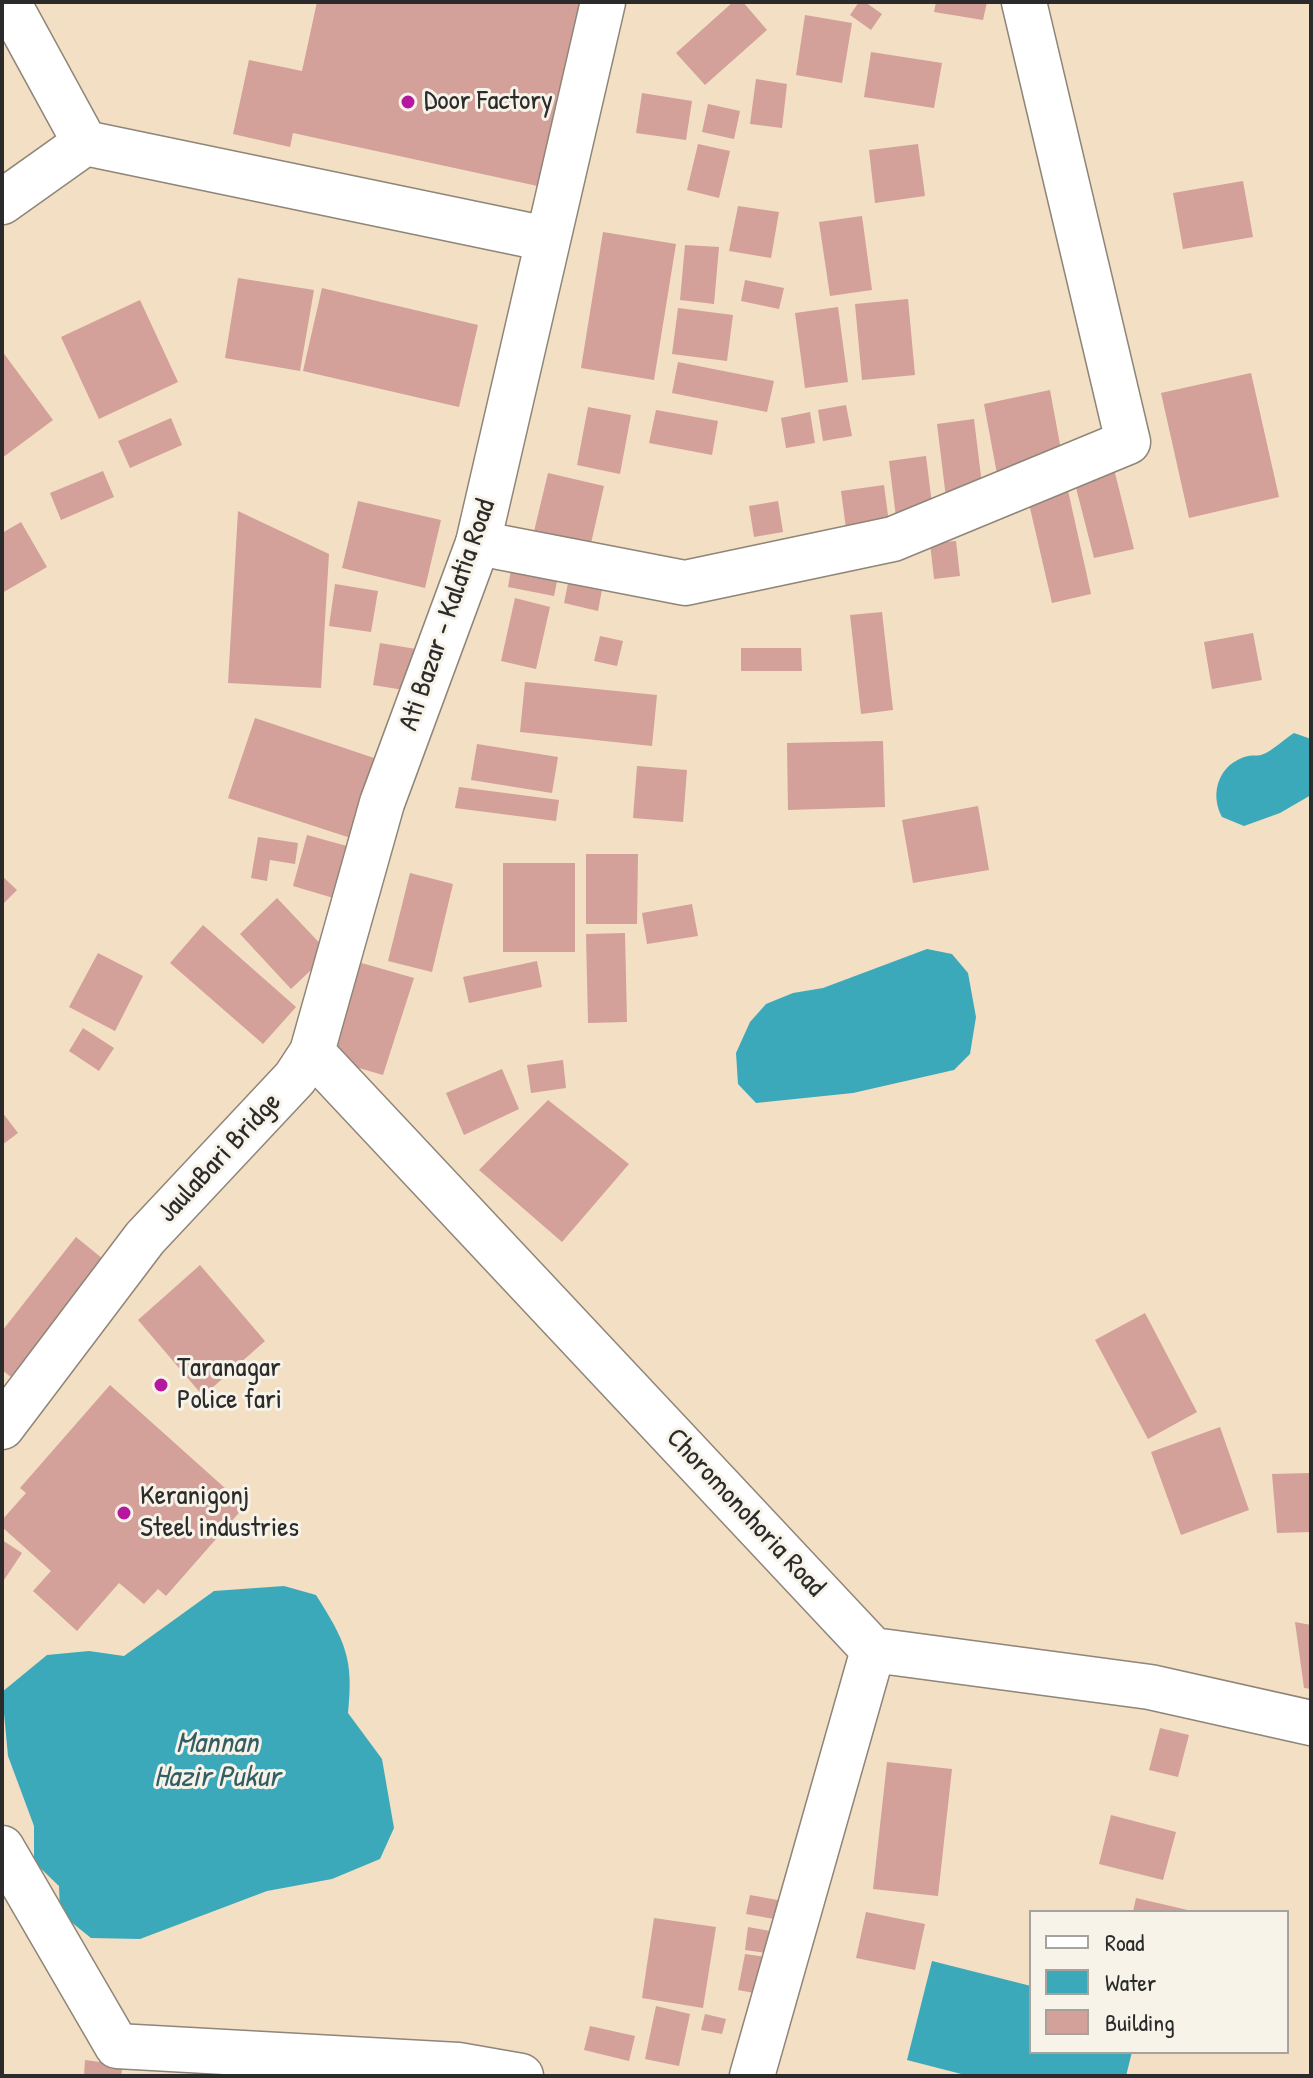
<!DOCTYPE html>
<html>
<head>
<meta charset="utf-8">
<style>
	body { margin:0 }
	#map { position:relative; width:1313px; height:2078px; overflow:hidden; background:#f3dfc4; font-family:"Patrick Hand",sans-serif }
	canvas { display:block }
	.frame { position:absolute; inset:0; border:4px solid #2b2b2b; pointer-events:none }
	.legend { position:absolute; left:1029px; top:1910px; width:260px; height:144px; box-sizing:border-box; background:#f7f3e8; border:2px solid #a5a39c; margin:0; padding:10px 14px; list-style:none; font-size:24px; color:#2b2b2b }
	.legend li { display:flex; align-items:center; gap:16px; height:40px }
	.legend b { width:40px; border:2px solid #a5a39c }
</style>
</head>
<body>
<div id="map">
<canvas width="1313" height="2078"></canvas>
<div class="frame"></div>
<ul class="legend">
<li><b style="height:10px;background:#fff"></b>Road</li>
<li><b style="height:22px;background:#3ba9ba"></b>Water</li>
<li><b style="height:22px;background:#d3a09a"></b>Building</li>
</ul>
</div>
<script>
const context = document.querySelector('canvas').getContext('2d');
context.lineJoin = 'round';
function fill(path, color) {
  context.fillStyle = color;
  context.fill(path, 'evenodd');
}
function trace(path, color, width, dash) {
  context.strokeStyle = color;
  context.lineWidth = width;
  context.lineCap = dash ? 'butt' : 'round';
  context.setLineDash(dash || []);
  context.stroke(path);
}
function label(font, color, halo, rows, align = 'center') {
  context.font = font + ' "Patrick Hand",sans-serif';
  context.lineWidth = 6;
  context.setLineDash([]);
  context.textBaseline = 'middle';
  context.strokeStyle = halo;
  context.fillStyle = color;
  for (const [text, x, y, turn = 0] of rows) {
    context.save();
    context.translate(x, y);
    context.rotate((+turn || 0) * Math.PI / 180);
    context.textAlign = isNaN(turn) ? turn : align;
    if (halo) context.strokeText(text, 0, 0);
    context.fillText(text, 0, 0);
    context.restore();
  }
}
const water = new Path2D(`
	M 1294,733 L 1311,739 L 1311,795 L 1280,813 L 1244,826 L 1222,817 C 1209,793 1219,763 1248,756 C 1253,755 1257,756 1261,755 C 1273,751 1284,739 1294,733 Z
	M 927,949 L 952,954 L 968,973 L 976,1017 L 970,1054 L 954,1070 L 853,1093 L 756,1103 L 738,1084 L 736,1053 L 750,1022 L 766,1004 L 793,993 L 823,988 Z
	M 284,1586 L 316,1595 C 345,1641 354,1658 348,1713 L 382,1759 L 394,1828 L 380,1859 L 332,1879 L 267,1891 L 140,1939 L 91,1938 L 60,1913 L 59,1886 L 34,1862 L 34,1826 L 8,1756 L 2,1692 L 47,1655 L 89,1651 L 124,1656 L 214,1591 Z
	M 932,1961 L 1031,1986 L 1031,2052 L 1132,2052 L 1126,2076 L 969,2076 L 907,2060 Z`);
const building = new Path2D(`
	M 317,2 L 597,2 L 556,190 L 293,133 L 290,147 L 233,134 L 249,60 L 302,71 Z
	M 733,2 L 743,2 L 767,30 L 705,85 L 676,53 Z
	M 859,2 L 865,2 L 882,14 L 871,30 L 850,15 Z
	M 936,2 L 987,2 L 983,20 L 934,12 Z
	M 805,15 L 852,23 L 842,83 L 796,75 Z
	M 871,52 L 942,63 L 934,108 L 864,97 Z
	M 756,79 L 787,84 L 782,128 L 750,124 Z
	M 642,93 L 692,101 L 686,140 L 636,133 Z
	M 708,104 L 740,111 L 734,139 L 702,132 Z
	M 698,144 L 730,151 L 719,198 L 687,190 Z
	M 918,144 L 925,196 L 875,203 L 869,150 Z
	M 1243,181 L 1253,237 L 1183,249 L 1173,193 Z
	M 738,206 L 779,212 L 771,258 L 729,251 Z
	M 862,216 L 872,290 L 830,296 L 819,222 Z
	M 603,232 L 676,244 L 654,380 L 581,368 Z
	M 685,245 L 719,247 L 714,304 L 680,300 Z
	M 238,278 L 314,290 L 300,371 L 225,358 Z
	M 745,280 L 784,288 L 779,309 L 741,301 Z
	M 322,288 L 478,325 L 459,407 L 303,371 Z
	M 908,299 L 915,375 L 862,380 L 855,304 Z
	M 140,300 L 178,382 L 99,419 L 61,337 Z
	M 838,307 L 848,382 L 805,388 L 795,313 Z
	M 678,308 L 733,315 L 727,361 L 672,354 Z
	M 2,351 L 53,420 L 2,458 Z
	M 678,362 L 774,381 L 767,412 L 672,393 Z
	M 1251,373 L 1279,497 L 1189,518 L 1161,393 Z
	M 1050,390 L 1063,461 L 997,474 L 984,404 Z
	M 846,405 L 852,436 L 823,441 L 818,410 Z
	M 588,407 L 631,415 L 620,474 L 577,465 Z
	M 656,410 L 718,421 L 712,455 L 649,443 Z
	M 810,412 L 815,443 L 786,448 L 781,418 Z
	M 171,418 L 182,445 L 130,468 L 118,441 Z
	M 974,419 L 983,493 L 946,498 L 937,424 Z
	M 926,456 L 933,512 L 896,517 L 889,461 Z
	M 1113,465 L 1134,549 L 1094,558 L 1073,476 Z
	M 103,471 L 114,497 L 61,520 L 50,493 Z
	M 548,473 L 604,486 L 587,561 L 530,548 Z
	M 884,485 L 894,561 L 851,566 L 841,491 Z
	M 1067,486 L 1091,594 L 1052,603 L 1027,495 Z
	M 358,501 L 441,520 L 425,588 L 342,568 Z
	M 778,501 L 783,532 L 754,537 L 749,506 Z
	M 238,511 L 329,554 L 321,688 L 228,683 Z
	M 21,522 L 47,567 L 2,593 L 2,533 Z
	M 956,541 L 960,576 L 934,579 L 930,543 Z
	M 513,558 L 560,567 L 554,596 L 508,587 Z
	M 570,573 L 604,579 L 598,611 L 564,603 Z
	M 335,584 L 378,591 L 371,632 L 329,626 Z
	M 515,598 L 550,607 L 536,669 L 501,661 Z
	M 882,612 L 893,710 L 861,714 L 850,615 Z
	M 1253,633 L 1262,680 L 1212,689 L 1204,642 Z
	M 600,636 L 623,641 L 617,666 L 594,661 Z
	M 380,643 L 422,650 L 416,692 L 373,685 Z
	M 741,648 L 801,648 L 802,671 L 741,671 Z
	M 525,682 L 657,695 L 652,746 L 520,732 Z
	M 255,718 L 389,763 L 363,842 L 228,798 Z
	M 883,741 L 885,807 L 788,810 L 787,743 Z
	M 477,744 L 558,757 L 552,793 L 471,780 Z
	M 637,766 L 687,770 L 683,822 L 633,818 Z
	M 459,787 L 559,800 L 556,821 L 455,808 Z
	M 978,806 L 989,870 L 913,883 L 902,820 Z
	M 307,835 L 354,848 L 340,900 L 293,886 Z
	M 258,837 L 298,843 L 295,864 L 270,860 L 267,881 L 251,878 Z
	M 586,854 L 638,854 L 637,924 L 586,924 Z
	M 503,863 L 575,863 L 575,952 L 503,952 Z
	M 410,873 L 453,884 L 432,972 L 388,961 Z
	M 2,876 L 17,890 L 2,905 Z
	M 277,898 L 329,953 L 291,989 L 240,934 Z
	M 692,904 L 698,936 L 647,944 L 642,913 Z
	M 203,925 L 296,1007 L 263,1044 L 170,963 Z
	M 625,933 L 627,1022 L 588,1023 L 586,934 Z
	M 98,953 L 143,976 L 115,1031 L 69,1007 Z
	M 537,961 L 542,987 L 469,1003 L 463,977 Z
	M 358,962 L 414,978 L 383,1075 L 328,1059 Z
	M 83,1028 L 114,1048 L 99,1071 L 69,1051 Z
	M 563,1060 L 566,1088 L 531,1093 L 527,1065 Z
	M 502,1069 L 519,1109 L 464,1135 L 446,1093 Z
	M 548,1100 L 629,1164 L 562,1242 L 479,1170 Z
	M 2,1112 L 18,1133 L 2,1145 Z
	M 76,1237 L 103,1259 L 11,1377 L 2,1370 L 2,1331 Z
	M 200,1265 L 265,1341 L 203,1396 L 138,1320 Z
	M 1145,1313 L 1197,1412 L 1148,1439 L 1095,1340 Z
	M 110,1385 L 245,1506 L 166,1596 L 158,1589 L 144,1604 L 119,1583 L 77,1631 L 33,1591 L 51,1571 L 2,1527 L 2,1520 L 26,1493 L 20,1488 Z
	M 1220,1427 L 1249,1510 L 1181,1535 L 1151,1452 Z
	M 1311,1473 L 1311,1532 L 1277,1533 L 1272,1474 Z
	M 2,1540 L 22,1553 L 2,1583 Z
	M 1295,1622 L 1311,1625 L 1311,1689 L 1304,1688 Z
	M 1160,1728 L 1189,1735 L 1178,1777 L 1149,1770 Z
	M 887,1762 L 952,1769 L 938,1896 L 873,1889 Z
	M 1111,1815 L 1176,1832 L 1163,1880 L 1099,1864 Z
	M 750,1895 L 783,1901 L 780,1920 L 746,1914 Z
	M 1136,1898 L 1192,1911 L 1192,1912 L 1133,1912 Z
	M 866,1912 L 925,1924 L 915,1970 L 856,1958 Z
	M 654,1918 L 716,1927 L 703,2008 L 642,1998 Z
	M 748,1927 L 776,1932 L 773,1954 L 745,1950 Z
	M 745,1954 L 766,1957 L 759,1994 L 738,1990 Z
	M 656,2006 L 690,2014 L 679,2066 L 645,2059 Z
	M 705,2014 L 726,2019 L 722,2034 L 701,2030 Z
	M 590,2026 L 635,2036 L 629,2061 L 584,2050 Z
	M 85,2060 L 123,2065 L 121,2076 L 84,2076 Z`);
const minor = new Path2D(`
	M 8,2 L 85,143
	M 2,202 L 85,143 L 547,239
	M 478,543 L 685,583 L 893,539 L 1128,442 L 1024,2
	M 312,1052 L 873,1650 L 1150,1687 L 1311,1723
	M 2,1848 L 117,2046 L 458,2065 L 521,2076
	M 752,2076 L 873,1650`);
const secondary = new Path2D(`
	M 2,1427 L 145,1238 L 295,1078 L 312,1052 L 382,803 L 478,543 L 603,2`);
const markers = [
	[408,102,8,"#b5179e"],
	[161,1385,8,"#b5179e"],
	[124,1513,8,"#b5179e"]
];
const poiNames = [
	["Door Factory",424,102],
	["Taranagar",177,1369],
	["Police fari",177,1401],
	["Keranigonj",140,1497],
	["Steel industries",140,1529]
];
const streetNames = [
	["Ati Bazar - Kalatia Road",448,615,-71],
	["JaulaBari Bridge",220,1158,-47],
	["Choromonohoria Road",745,1513,47]
];
const waterNames = [
	["Mannan",217,1744],
	["Hazir Pukur",217,1778]
];
fill(water, '#3ba9ba');
fill(building, '#d3a09a');
trace(minor, '#8f8578', 47);
trace(secondary, '#8f8578', 47);
trace(minor, '#fff', 44);
trace(secondary, '#fff', 44);
for (const [x, y, r, color] of markers) {
  const dot = new Path2D();
  dot.arc(x, y, r, 0, 2 * Math.PI);
  context.fillStyle = color;
  context.fill(dot);
  trace(dot, '#f7f3e8', 3);
}
label('28px', '#2b2b2b', '#f7f3e8', poiNames, 'left');
label('28px', '#2b2b2b', '#f7f3e8', streetNames);
label('italic 30px', '#315d64', '#f7f3e8', waterNames);
</script>
</body>
</html>
